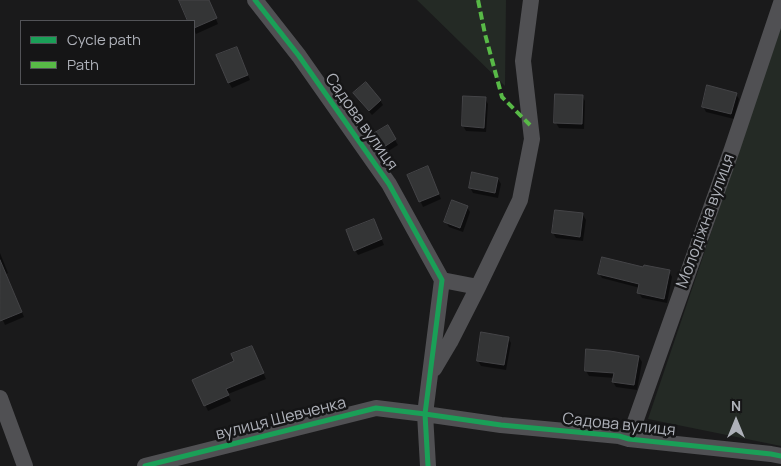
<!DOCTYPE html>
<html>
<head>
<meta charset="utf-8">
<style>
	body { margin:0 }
	#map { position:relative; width:781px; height:466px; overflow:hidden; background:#1a1a1b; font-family:Manrope,sans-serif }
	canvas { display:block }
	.legend { position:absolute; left:20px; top:20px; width:175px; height:65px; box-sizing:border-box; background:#151516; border:1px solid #525357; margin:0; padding:6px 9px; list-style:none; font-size:15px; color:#aeb1b9 }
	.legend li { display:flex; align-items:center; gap:10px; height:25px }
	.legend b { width:25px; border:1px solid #525357 }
	.north { position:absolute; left:711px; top:396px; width:50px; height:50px; -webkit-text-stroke:4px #151516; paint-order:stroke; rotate:0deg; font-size:14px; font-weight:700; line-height:20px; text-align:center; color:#aeb1b9 }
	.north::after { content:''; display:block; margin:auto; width:18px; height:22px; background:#aeb1b9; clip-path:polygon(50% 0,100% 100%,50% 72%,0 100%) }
</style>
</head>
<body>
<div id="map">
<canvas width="781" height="466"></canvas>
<ul class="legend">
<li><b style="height:6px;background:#1a9f57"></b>Cycle path</li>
<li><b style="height:6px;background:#58b947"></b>Path</li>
</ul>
<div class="north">N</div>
</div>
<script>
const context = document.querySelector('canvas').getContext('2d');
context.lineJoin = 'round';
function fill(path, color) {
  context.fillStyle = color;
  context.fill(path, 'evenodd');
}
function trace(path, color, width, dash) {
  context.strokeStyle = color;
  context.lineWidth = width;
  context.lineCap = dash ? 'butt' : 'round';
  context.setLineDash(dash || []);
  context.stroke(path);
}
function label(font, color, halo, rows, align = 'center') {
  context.font = font + ' Manrope,sans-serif';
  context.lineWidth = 5;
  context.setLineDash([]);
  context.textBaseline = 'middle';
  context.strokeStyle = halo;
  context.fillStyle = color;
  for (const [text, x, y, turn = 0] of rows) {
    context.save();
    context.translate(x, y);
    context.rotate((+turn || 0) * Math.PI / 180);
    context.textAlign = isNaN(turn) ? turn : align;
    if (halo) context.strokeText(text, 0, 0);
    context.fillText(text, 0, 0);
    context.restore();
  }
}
const green = new Path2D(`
	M 417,0 L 506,0 L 505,86 Z
	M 781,26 L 781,446 L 648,419 Z`);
const shadow = new Path2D(`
	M 189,0 L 208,0 L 218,24 L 196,34 L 194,30 L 194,21 L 190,21 L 182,3 Z
	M 239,53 L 250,80 L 232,88 L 229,83 Z
	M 355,94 L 380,100 L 383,105 L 372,115 L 358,99 Z
	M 736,94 L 739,99 L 734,119 L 706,112 L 703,106 Z
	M 582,96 L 585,101 L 584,129 L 559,128 L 556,123 Z
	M 485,99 L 488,104 L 486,132 L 466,131 L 463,126 Z
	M 387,127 L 398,145 L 382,155 L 373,142 Z
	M 430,173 L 441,199 L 423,207 L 409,175 Z
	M 498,179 L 501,184 L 498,198 L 473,193 L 470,187 Z
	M 467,207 L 470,212 L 463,232 L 449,227 L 446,222 Z
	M 583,215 L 586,220 L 583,241 L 556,238 L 553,233 Z
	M 376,225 L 384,245 L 358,255 L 355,250 Z
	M 0,253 L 8,273 L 6,274 L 24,317 L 5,325 L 0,314 Z
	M 644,269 L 669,271 L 672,277 L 667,303 L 642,298 L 639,293 L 640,288 L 602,278 L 599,273 Z
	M 508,338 L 511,343 L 506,370 L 481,366 L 478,361 Z
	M 587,351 L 639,357 L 642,362 L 637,390 L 616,387 L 613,382 L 614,378 L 589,376 L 586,371 Z
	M 254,352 L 266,379 L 228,394 L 231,401 L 208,411 L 194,380 Z`);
const building = new Path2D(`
	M 179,0 L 209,0 L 217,18 L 194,28 L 194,21 L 188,21 Z
	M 237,47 L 248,75 L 228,83 L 216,55 Z
	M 366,82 L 381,100 L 369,111 L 353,93 Z
	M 707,85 L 737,93 L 731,114 L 702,107 Z
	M 555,94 L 583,95 L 582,124 L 554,123 Z
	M 463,96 L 486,97 L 484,128 L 462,126 Z
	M 388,125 L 396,139 L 378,151 L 368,137 Z
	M 428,166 L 439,194 L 419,202 L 407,175 Z
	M 472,172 L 498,178 L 495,193 L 469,188 Z
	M 452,200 L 468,206 L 460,228 L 444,222 Z
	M 555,210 L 583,213 L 580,237 L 552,233 Z
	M 374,219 L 382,239 L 354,251 L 346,230 Z
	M 602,257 L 643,267 L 644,265 L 670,270 L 664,299 L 637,293 L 639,284 L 598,274 Z
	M 0,260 L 22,312 L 0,321 Z
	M 481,332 L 509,337 L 504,365 L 477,361 Z
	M 252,346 L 264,373 L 226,389 L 229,395 L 204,406 L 192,380 L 234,361 L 231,354 Z
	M 586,349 L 610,351 L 639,356 L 634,385 L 612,382 L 614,373 L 585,371 Z`);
const street = new Path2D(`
	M 255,0 L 299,56 L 389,184 L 442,280 L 425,414 L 428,466
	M 442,280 L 478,287
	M 434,369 L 450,342 L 478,287 L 520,200 L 532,139 L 523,61 L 531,0
	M 0,398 L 25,466
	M 629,439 L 732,149 L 781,3
	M 145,466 L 376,408 L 425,414 L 501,425 L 619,436 L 629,439 L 771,454 L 781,456`);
const quiet = new Path2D(`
	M 478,0 L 485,34 L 502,97 L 530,125`);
const cycleway = new Path2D(`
	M 255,0 L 299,56 L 389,184 L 442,280 L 425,414 L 428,466
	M 145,466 L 376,408 L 425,414 L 501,425 L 619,436 L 629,439 L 771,454 L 781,456`);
const streetNames = [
	["Садова вулиця",361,122,55],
	["Молодіжна вулиця",706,221,-70],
	["вулиця Шевченка",281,419,-14],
	["Садова вулиця",619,425,6]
];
fill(green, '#242a25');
fill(shadow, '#0007');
fill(building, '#343536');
trace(building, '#444447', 1);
trace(street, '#505053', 16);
trace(quiet, '#58b947', 4, [8, 4]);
trace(cycleway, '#1a9f57', 5);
label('16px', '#aeb1b9', '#151516', streetNames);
</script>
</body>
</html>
